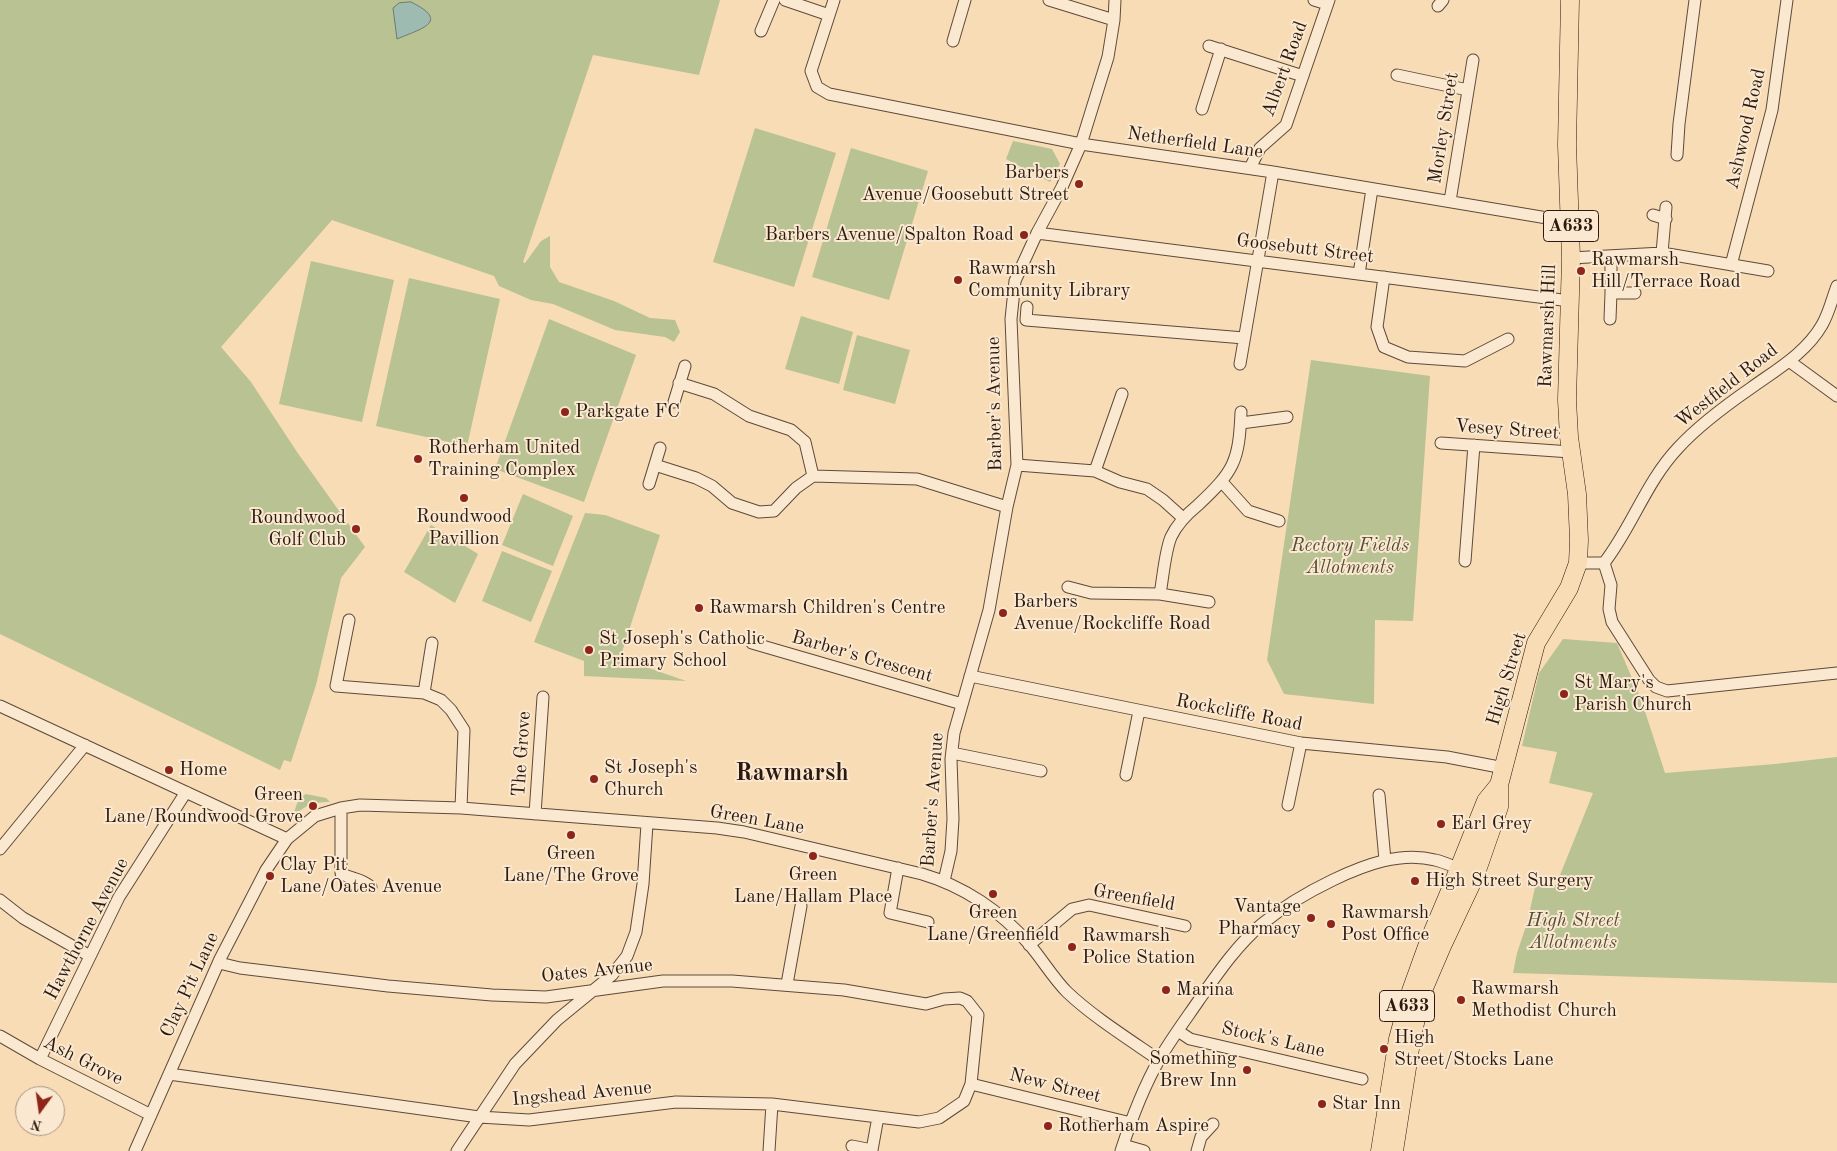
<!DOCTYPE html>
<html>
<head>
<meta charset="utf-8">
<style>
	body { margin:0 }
	#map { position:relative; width:1837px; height:1151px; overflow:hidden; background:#f8dcb6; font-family:"Old Standard TT",serif }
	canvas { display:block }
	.north { position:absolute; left:15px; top:1086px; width:50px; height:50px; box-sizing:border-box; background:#fae8d0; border:1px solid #a79583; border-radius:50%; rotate:194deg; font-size:14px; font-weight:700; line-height:20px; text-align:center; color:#2b190f }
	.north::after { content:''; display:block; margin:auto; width:18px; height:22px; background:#8f2418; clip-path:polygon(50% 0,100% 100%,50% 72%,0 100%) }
</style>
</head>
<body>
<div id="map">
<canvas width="1837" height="1151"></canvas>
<div class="north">N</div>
</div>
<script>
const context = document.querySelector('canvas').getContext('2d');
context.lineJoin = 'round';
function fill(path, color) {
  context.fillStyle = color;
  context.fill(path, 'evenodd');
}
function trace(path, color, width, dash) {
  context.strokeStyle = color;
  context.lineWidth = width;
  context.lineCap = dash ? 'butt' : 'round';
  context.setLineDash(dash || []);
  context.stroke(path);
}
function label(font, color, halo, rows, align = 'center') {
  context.font = font + ' "Old Standard TT",serif';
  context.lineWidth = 4;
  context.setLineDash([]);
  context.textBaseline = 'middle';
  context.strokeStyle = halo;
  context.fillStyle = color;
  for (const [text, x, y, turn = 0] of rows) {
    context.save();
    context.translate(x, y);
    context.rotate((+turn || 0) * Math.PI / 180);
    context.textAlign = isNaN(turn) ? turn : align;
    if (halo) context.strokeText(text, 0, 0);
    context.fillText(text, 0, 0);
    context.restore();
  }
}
const green = new Path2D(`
	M 0,0 L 720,0 L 699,75 L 593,55 L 523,262 L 525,263 L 541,241 L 550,236 L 550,267 L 559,282 L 614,301 L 650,318 L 675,320 L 680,332 L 674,342 L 665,337 L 615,330 L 553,304 L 531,300 L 499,286 L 494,276 L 332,220 L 221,347 L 251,382 L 297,452 L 365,547 L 341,578 L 316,685 L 291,762 L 284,760 L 280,770 L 0,634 Z
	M 755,128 L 836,153 L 794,287 L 713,262 Z
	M 1013,141 L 1052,149 L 1060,164 L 1050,182 L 1006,159 Z
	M 851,148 L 928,171 L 889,300 L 812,277 Z
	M 311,261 L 394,280 L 362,422 L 279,404 Z
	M 409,278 L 500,299 L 467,446 L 376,426 Z
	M 801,316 L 853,332 L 839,384 L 785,369 Z
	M 549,319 L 636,355 L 584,502 L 495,469 Z
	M 857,335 L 910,350 L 895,404 L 843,390 Z
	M 1311,360 L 1430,376 L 1413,621 L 1375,620 L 1374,704 L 1284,694 L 1267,660 Z
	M 523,494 L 573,516 L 553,566 L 502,545 Z
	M 585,513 L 605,515 L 660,535 L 620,658 L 686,681 L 584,676 L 584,661 L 534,642 Z
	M 431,525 L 478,554 L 455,603 L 404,572 Z
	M 502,551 L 552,571 L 531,622 L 482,601 Z
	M 1563,639 L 1617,643 L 1641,699 L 1665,773 L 1775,764 L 1837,757 L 1837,983 L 1513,973 L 1517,953 L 1527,923 L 1536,883 L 1556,885 L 1593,793 L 1549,783 L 1557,752 L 1522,746 L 1539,673 Z
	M 306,794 L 326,798 L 330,802 C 320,802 309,803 301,810 C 297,813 296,816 292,819 C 295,810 297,797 306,794 Z`);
const water = new Path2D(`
	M 411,2 C 452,22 420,29 397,39 L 393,8 L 399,3 Z`);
const street = new Path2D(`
	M 785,0 L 829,15
	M 834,0 L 811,71 L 817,87 L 829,94 L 1081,144 L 1273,172 L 1571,222
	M 1049,0 L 1114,20
	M 1314,0 L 1327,4
	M 1438,6 L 1443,0
	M 761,31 L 774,0
	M 953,41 L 965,0
	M 1209,46 L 1303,76
	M 1397,75 L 1468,90
	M 1202,109 L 1221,49
	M 1677,155 L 1679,124 L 1695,0
	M 1250,168 L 1260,148 L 1286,125 L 1329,0
	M 1450,201 L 1473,60
	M 1653,215 L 1666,219
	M 1037,233 L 1570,301
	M 1662,253 L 1666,207
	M 1611,256 L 1611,293 L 1635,293
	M 1571,258 L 1662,253 L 1768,271
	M 1731,265 L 1772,110 L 1787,0
	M 1359,274 L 1372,189
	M 1384,277 L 1377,327 L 1384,347 L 1408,357 L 1465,361 L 1508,339
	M 1027,307 L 1026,320 L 1244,338
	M 1610,319 L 1611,293
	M 1789,361 L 1837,396
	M 1240,364 L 1273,172
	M 679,383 L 714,394 L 749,416 L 791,430 L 805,442 L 813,476 L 917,479 L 1007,507
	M 674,402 L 685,366
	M 1241,423 L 1287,417
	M 1441,443 L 1571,452
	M 655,465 L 696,478 L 712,486 L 732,503 L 759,512 L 774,511 L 796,488 L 813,476
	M 1017,465 L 1095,471 L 1120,482 L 1147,489 L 1163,500 L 1183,518
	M 1095,471 L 1122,394
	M 1222,482 L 1248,511 L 1279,521
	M 649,484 L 660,448
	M 1465,561 L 1474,445
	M 1578,563 L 1604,563 C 1632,527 1646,482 1678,448 C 1699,425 1725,406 1751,388 C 1776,370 1806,353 1822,325 C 1829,313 1832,299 1837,286
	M 1604,563 L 1611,585 L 1609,609 L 1612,622 L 1649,680 L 1656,687 L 1667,691 L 1837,673
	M 1068,587 L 1091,593 L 1160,594 L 1209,602
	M 1160,594 C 1163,578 1165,551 1171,537 C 1177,524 1187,514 1198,505 C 1234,471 1239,462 1241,412
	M 349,620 L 336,686 L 424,693 L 441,700 L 451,710 L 464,730 L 461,808
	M 752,643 L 962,704
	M 970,676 L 1301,743 L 1447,757 L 1504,768
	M 424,693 L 432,643
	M 0,706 L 287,839
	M 952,753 L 1041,771
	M 1126,775 L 1139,711
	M 1379,795 L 1385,860
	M 1288,805 L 1301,743
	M 341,808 L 341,873 C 352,880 359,877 371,887
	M 535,814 L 543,697
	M 0,849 L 85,745
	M 898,868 L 890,913 L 928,922
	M 944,881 L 951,851 L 953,819 L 951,759 L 954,733 L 989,610 L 1007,507 L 1017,465 L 1011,319 L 1015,281 L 1037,233 L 1062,187 L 1081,144 L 1108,57 L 1114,20 L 1115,0
	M 0,900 L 23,918 L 90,956
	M 1029,945 L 1072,909 L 1089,905 L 1185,926
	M 787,984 L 801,906
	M 1178,1031 L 1190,1039 L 1362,1079
	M 0,1036 L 40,1059 L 151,1115
	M 40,1059 L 119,897 L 186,792
	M 169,1074 L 479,1117 L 529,1120 L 676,1102 L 772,1104 L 919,1122 L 939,1118 L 964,1101 L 971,1084 L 978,1015 L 967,1001 L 960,998 L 944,999 L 926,1004 L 844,990 L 732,981 L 663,981 L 546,997 L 492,995 L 388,986 L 240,968 L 219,963
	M 971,1084 L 1131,1123
	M 1123,1145 L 1144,1151
	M 852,1146 L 872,1150 L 878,1117
	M 135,1151 L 220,959 L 266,870 L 287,839 L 315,816 L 341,808 L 360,805 L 461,808 L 717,828 L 744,832 L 922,874 C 963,886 1001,911 1029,944 C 1042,959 1053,978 1067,992 C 1092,1016 1130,1040 1159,1060
	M 457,1151 L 515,1064 L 557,1020 L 612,975 L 627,956 L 636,932 L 643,884 L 647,824
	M 769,1151 L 772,1104
	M 1121,1151 C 1131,1120 1143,1088 1159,1060 C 1171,1039 1186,1019 1199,1000 C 1218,973 1237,945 1262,924 C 1284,906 1308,892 1333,880 C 1364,865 1401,851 1435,860 C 1445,862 1454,867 1464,871
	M 1197,1151 L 1201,1137 L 1213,1124`);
const primary = new Path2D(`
	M 1380,1151 L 1398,1039 L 1411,991 L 1429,941 L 1450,891 L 1486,801 L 1499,785
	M 1394,1151 L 1411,1042 L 1421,995 L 1442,946 L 1475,876 L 1499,807 L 1499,785 L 1536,643 L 1569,588 L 1578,563 L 1579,540 L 1577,494 L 1569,437 L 1567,400 L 1571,258 L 1567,145 L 1570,0`);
const markers = [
	[1079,184,5,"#8f2418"],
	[1024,235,5,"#8f2418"],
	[1581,271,5,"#8f2418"],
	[958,280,5,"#8f2418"],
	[565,412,5,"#8f2418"],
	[418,459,5,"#8f2418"],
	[464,498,5,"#8f2418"],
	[356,529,5,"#8f2418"],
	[699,608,5,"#8f2418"],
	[1003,613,5,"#8f2418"],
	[589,650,5,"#8f2418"],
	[1564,694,5,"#8f2418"],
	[169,770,5,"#8f2418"],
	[594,779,5,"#8f2418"],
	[313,806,5,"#8f2418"],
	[1441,824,5,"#8f2418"],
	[571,835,5,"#8f2418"],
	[813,856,5,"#8f2418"],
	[270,876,5,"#8f2418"],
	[1415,881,5,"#8f2418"],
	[993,894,5,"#8f2418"],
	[1311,918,5,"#8f2418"],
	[1331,924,5,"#8f2418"],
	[1072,947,5,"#8f2418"],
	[1166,990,5,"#8f2418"],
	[1461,1000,5,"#8f2418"],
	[1384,1049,5,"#8f2418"],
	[1247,1070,5,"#8f2418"],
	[1322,1104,5,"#8f2418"],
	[1048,1126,5,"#8f2418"]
];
const shields = [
	[1571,226,55],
	[1407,1006,55]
];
const shieldNames = [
	["A633",1571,226],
	["A633",1407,1006]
];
const streetNames = [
	["Albert Road",1285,69,-70],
	["Morley Street",1444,128,-81],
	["Ashwood Road",1746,129,-77],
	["Netherfield Lane",1195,143,8],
	["Goosebutt Street",1305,249,7],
	["Rawmarsh Hill",1548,326,-88],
	["Westfield Road",1727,386,-38],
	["Barber's Avenue",995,404,-91],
	["Vesey Street",1507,430,4],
	["Barber's Crescent",862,657,16],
	["High Street",1507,679,-73],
	["Rockcliffe Road",1239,713,11],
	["The Grove",522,754,-86],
	["Barber's Avenue",933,800,-86],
	["Green Lane",757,820,10],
	["Greenfield",1134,898,10],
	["Hawthorne Avenue",87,929,-62],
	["Oates Avenue",597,971,-6],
	["Clay Pit Lane",190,985,-65],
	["Stock's Lane",1273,1040,13],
	["Ash Grove",83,1061,27],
	["New Street",1055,1086,14],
	["Ingshead Avenue",582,1094,-5]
];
const poiNames = [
	["Barbers",1069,173,"right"],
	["Avenue/Goosebutt Street",1069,195,"right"],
	["Barbers Avenue/Spalton Road",1014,235,"right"],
	["Rawmarsh",1591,260],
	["Hill/Terrace Road",1591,282],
	["Rawmarsh",968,269],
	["Community Library",968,291],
	["Parkgate FC",575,412],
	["Rotherham United",428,448],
	["Training Complex",428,470],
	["Roundwood",464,517,"center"],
	["Pavillion",464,539,"center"],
	["Roundwood",346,518,"right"],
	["Golf Club",346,540,"right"],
	["Barbers",1013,602],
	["Avenue/Rockcliffe Road",1013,624],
	["Rawmarsh Children's Centre",709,608],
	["St Joseph's Catholic",599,639],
	["Primary School",599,661],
	["St Mary's",1574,683],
	["Parish Church",1574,705],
	["St Joseph's",604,768],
	["Church",604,790],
	["Home",179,770],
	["Green",303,795,"right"],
	["Lane/Roundwood Grove",303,817,"right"],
	["Earl Grey",1451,824],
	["Green",571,854,"center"],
	["Lane/The Grove",571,876,"center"],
	["Clay Pit",280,865],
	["Lane/Oates Avenue",280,887],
	["Green",813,875,"center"],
	["Lane/Hallam Place",813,897,"center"],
	["High Street Surgery",1425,881],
	["Vantage",1301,907,"right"],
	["Pharmacy",1301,929,"right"],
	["Green",993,913,"center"],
	["Lane/Greenfield",993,935,"center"],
	["Rawmarsh",1341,913],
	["Post Office",1341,935],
	["Rawmarsh",1082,936],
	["Police Station",1082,958],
	["Rawmarsh",1471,989],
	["Methodist Church",1471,1011],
	["Marina",1176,990],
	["High",1394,1038],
	["Street/Stocks Lane",1394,1060],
	["Something",1237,1059,"right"],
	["Brew Inn",1237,1081,"right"],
	["Star Inn",1332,1104],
	["Rotherham Aspire",1058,1126]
];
const parkNames = [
	["Rectory Fields",1350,546],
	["Allotments",1350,568],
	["High Street",1573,921],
	["Allotments",1573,943]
];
const districtNames = [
	["Rawmarsh",792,774]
];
fill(green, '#b8c292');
fill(water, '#9dbbb1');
trace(water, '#6f7a70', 1);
trace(street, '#5e4a39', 13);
trace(primary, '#2b190f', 19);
trace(street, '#fae8d0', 11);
trace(primary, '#f8dcb6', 18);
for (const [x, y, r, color] of markers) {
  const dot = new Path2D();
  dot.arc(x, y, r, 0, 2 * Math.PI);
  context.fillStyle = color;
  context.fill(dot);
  trace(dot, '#fae8d0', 2);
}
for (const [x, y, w] of shields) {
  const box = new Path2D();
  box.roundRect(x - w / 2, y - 15.5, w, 31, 4);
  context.fillStyle = '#fae8d0';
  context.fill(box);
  trace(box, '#2b190f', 1);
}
label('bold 18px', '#2b190f', null, shieldNames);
label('19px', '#2b190f', '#fae8d0', streetNames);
label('19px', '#2b190f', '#fae8d0', poiNames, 'left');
label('italic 19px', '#554c36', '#fae8d0', parkNames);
label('bold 24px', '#2b190f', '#fae8d0', districtNames);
</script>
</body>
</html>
